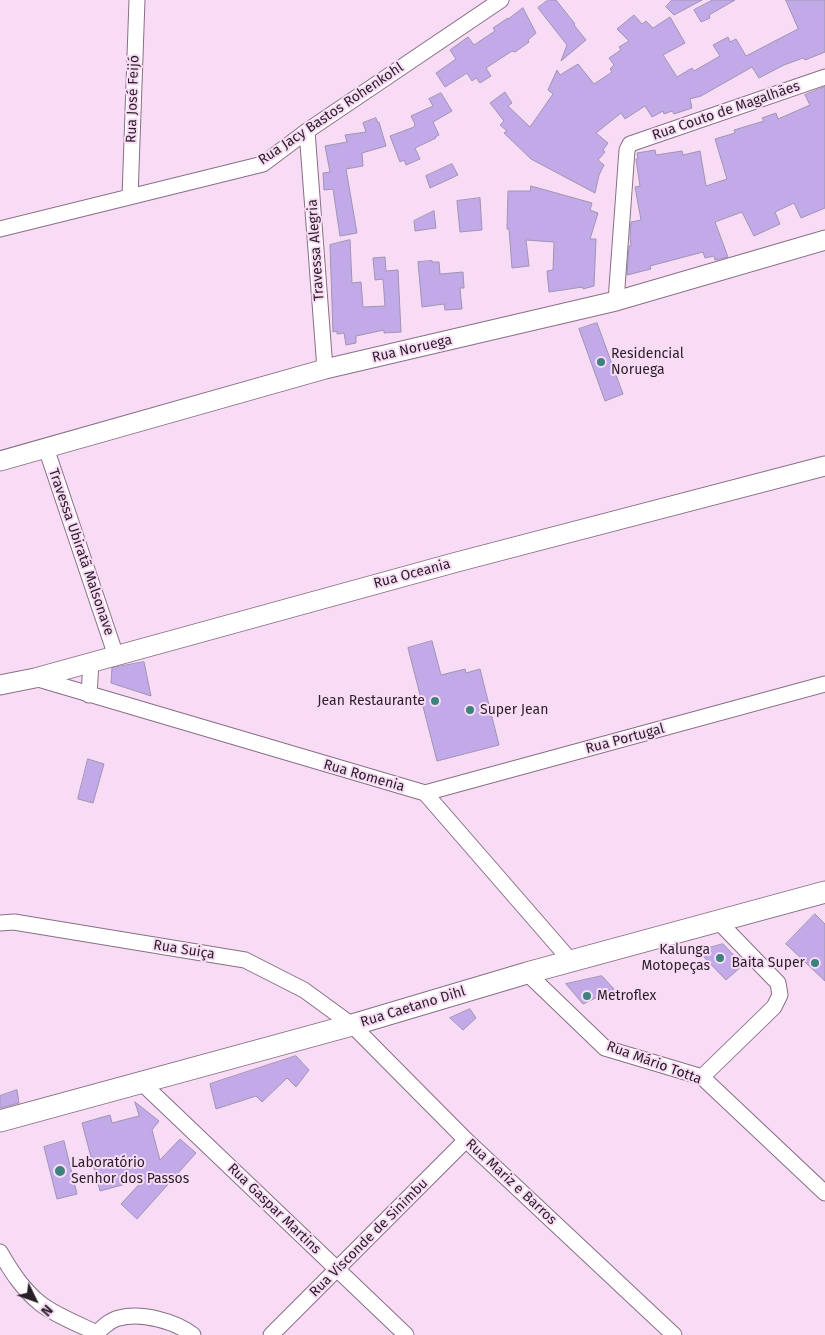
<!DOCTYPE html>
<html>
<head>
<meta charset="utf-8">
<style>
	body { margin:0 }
	#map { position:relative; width:825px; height:1335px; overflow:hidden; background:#f8dbf4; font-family:"Fira Sans",sans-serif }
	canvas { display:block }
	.north { position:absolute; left:10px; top:1275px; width:50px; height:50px; -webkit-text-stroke:4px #f8dbf4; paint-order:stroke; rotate:132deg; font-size:14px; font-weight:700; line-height:20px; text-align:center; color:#291f28 }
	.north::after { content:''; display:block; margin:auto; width:18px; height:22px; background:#291f28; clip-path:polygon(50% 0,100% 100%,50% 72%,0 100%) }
</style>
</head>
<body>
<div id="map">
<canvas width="825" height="1335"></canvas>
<div class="north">N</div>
</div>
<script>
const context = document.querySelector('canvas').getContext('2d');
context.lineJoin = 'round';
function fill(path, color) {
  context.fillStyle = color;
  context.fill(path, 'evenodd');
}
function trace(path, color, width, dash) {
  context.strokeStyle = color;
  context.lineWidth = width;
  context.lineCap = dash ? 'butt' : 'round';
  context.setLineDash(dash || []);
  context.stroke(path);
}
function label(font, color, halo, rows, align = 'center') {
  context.font = font + ' "Fira Sans",sans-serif';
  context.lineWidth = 4;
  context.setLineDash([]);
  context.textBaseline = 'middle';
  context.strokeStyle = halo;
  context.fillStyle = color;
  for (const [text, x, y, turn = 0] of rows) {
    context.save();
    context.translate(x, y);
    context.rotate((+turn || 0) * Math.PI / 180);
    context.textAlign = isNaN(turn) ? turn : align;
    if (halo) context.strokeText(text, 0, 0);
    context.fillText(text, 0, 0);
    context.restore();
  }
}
const building = new Path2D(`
	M 548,0 L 556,0 L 575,24 L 574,25 L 586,40 L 561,61 L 567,45 L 538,8 Z
	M 672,0 L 702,0 L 674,15 L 666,7 Z
	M 713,0 L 735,0 L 709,15 L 710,18 L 701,22 L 694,10 Z
	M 786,0 L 825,0 L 825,52 L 805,60 L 803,58 L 784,65 L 759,78 L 752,67 L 701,96 L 690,99 L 692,108 L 674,114 L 672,111 L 664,114 L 663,111 L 652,117 L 645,106 L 625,119 L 621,113 L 596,133 L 608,143 L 603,150 L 605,152 L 598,160 L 604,165 L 599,175 L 595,193 L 531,159 L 504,133 L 507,131 L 500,125 L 504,121 L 490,103 L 505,92 L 512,103 L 508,106 L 530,127 L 553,94 L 548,90 L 557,70 L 560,75 L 578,64 L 594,84 L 612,72 L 610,69 L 614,65 L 609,58 L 621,50 L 619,47 L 629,41 L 617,29 L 634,15 L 642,24 L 646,21 L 653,28 L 670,17 L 685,43 L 663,55 L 677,77 L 692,68 L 694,71 L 720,56 L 713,45 L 728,37 L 730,42 L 736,39 L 746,56 L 798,29 Z
	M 523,8 L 536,33 L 528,40 L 529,42 L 515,52 L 512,51 L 486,68 L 491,76 L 480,83 L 476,78 L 472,81 L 467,73 L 445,87 L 436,73 L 456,59 L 450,50 L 468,37 L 474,45 L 495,31 L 493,28 L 508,18 L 508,19 Z
	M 825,87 L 825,208 L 801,218 L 794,203 L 775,212 L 780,224 L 754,236 L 742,212 L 715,222 L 728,257 L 715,260 L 714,256 L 705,258 L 703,252 L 650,266 L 651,269 L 627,275 L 629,246 L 631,246 L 630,237 L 631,222 L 641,220 L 635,187 L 640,186 L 636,159 L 638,159 L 637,153 L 655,150 L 656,155 L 682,151 L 683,155 L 700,151 L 706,186 L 727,179 L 715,139 L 735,133 L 734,130 L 764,121 L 762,118 L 776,113 L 778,119 L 810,105 L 805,95 Z
	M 441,93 L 452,111 L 433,122 L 439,135 L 435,137 L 436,138 L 415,148 L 420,159 L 406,165 L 404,160 L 400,162 L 390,136 L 414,127 L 415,124 L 411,116 L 433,106 L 429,99 Z
	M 376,118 L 378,123 L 379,122 L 386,146 L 362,153 L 363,166 L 346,169 L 357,233 L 340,236 L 333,189 L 324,190 L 323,173 L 330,172 L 325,146 L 347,142 L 345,135 L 366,132 L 363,123 Z
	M 452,164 L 458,175 L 430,188 L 426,176 Z
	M 531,186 L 592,203 L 590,210 L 598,213 L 590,239 L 596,239 L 594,286 L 583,289 L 583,287 L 549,292 L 547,271 L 553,270 L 554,242 L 526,240 L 529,266 L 512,268 L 509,229 L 507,229 L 508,191 L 530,191 Z
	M 480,198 L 482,230 L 460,232 L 457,201 Z
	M 434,211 L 436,228 L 415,231 L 414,221 Z
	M 350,240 L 352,283 L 361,282 L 363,307 L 385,306 L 383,279 L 375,280 L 373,258 L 385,257 L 386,271 L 398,270 L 401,332 L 384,333 L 384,330 L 356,336 L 356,343 L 346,345 L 344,333 L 337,334 L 337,331 L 333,332 L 330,245 Z
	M 432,261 L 432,262 L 439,262 L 440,274 L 463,272 L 464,288 L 460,288 L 462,309 L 445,310 L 444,304 L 422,307 L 418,262 Z
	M 597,323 L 623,394 L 605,401 L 579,329 Z
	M 432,641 L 441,675 L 465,669 L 466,673 L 480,669 L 499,745 L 437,761 L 408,648 Z
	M 144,662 L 151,696 L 111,683 L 112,668 Z
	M 88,759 L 104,764 L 93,803 L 78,799 Z
	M 815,914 L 825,924 L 825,981 L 786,944 Z
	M 723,944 L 743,965 L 726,980 L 698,951 Z
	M 602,976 L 614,989 L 583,1004 L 566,984 Z
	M 470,1009 L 476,1018 L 463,1030 L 450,1018 Z
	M 296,1056 L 309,1070 L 296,1087 L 287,1078 L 262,1102 L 256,1096 L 216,1109 L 210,1084 Z
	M 17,1090 L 19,1103 L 0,1108 L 0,1096 Z
	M 135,1102 L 159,1121 L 152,1130 L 160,1160 L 180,1139 L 196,1153 L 137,1219 L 121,1204 L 144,1179 L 100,1191 L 82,1123 L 110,1115 L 112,1123 L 139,1116 Z
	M 64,1141 L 77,1194 L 57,1199 L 44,1147 Z`);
const minor = new Path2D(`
	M 307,131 L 325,369
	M 130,197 L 137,0
	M 0,229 L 263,164 L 307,131 L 501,0
	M 616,301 L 627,150 L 630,144 L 825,77
	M 46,448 L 116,656
	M 35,678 L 425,793 L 571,961
	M 89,695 L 91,662
	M 425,793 L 825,684
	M 0,923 L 14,922 L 245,960 L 304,990 L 352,1025 L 466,1140 L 674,1335
	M 527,973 L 605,1048 L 702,1077 L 825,1193
	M 702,1077 L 774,1007 L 780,995 L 778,983 L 718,921
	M 142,1083 L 406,1335
	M 0,1252 C 11,1271 23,1290 41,1304 C 55,1315 80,1325 97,1333
	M 97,1333 C 103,1327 110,1320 119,1318 C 141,1312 175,1321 193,1335
	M 271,1335 L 466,1140`);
const tertiary = new Path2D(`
	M 0,461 L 325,369 L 616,301 L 825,240
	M 0,685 L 35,678 L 457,562 L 825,466`);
const secondary = new Path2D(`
	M 0,1121 L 352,1025 L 527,973 L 825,892`);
const markers = [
	[601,362,5,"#3c837d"],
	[435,701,5,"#3c837d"],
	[470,710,5,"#3c837d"],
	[720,958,5,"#3c837d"],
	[815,963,5,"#3c837d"],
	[587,996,5,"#3c837d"],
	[60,1171,6,"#3c837d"]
];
const streetNames = [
	["Rua José Feijó",133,99,-88],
	["Rua Couto de Magalhães",726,111,-19],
	["Rua Jacy Bastos Rohenkohl",331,114,-34],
	["Travessa Alegria",316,250,-94],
	["Rua Noruega",412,349,-13],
	["Travessa Ubiratã Malsonave",81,552,71],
	["Rua Oceania",412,574,-15],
	["Rua Portugal",625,739,-15],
	["Rua Romenia",364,776,16],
	["Rua Suiça",184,950,9],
	["Rua Caetano Dihl",413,1007,-17],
	["Rua Mário Totta",654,1063,20],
	["Rua Mariz e Barros",511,1182,43],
	["Rua Gaspar Martins",274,1209,44],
	["Rua Visconde de Sinimbu",369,1238,-45]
];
const poiNames = [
	["Residencial",611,354],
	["Noruega",611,370],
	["Jean Restaurante",425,701,"right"],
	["Super Jean",480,710],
	["Kalunga",710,950,"right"],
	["Motopeças",710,966,"right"],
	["Baita Super",805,963,"right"],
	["Metroflex",597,996],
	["Laboratório",71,1163],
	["Senhor dos Passos",71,1179]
];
fill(building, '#c2aae8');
trace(building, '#9f94b2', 1);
trace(minor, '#896f85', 17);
trace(tertiary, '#896f85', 21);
trace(secondary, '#896f85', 23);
trace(minor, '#fff', 15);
trace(tertiary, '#fff', 19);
trace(secondary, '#fff', 21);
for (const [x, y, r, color] of markers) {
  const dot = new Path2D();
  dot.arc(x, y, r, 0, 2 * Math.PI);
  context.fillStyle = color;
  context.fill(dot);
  trace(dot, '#f8dbf4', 2);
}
label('14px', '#291f28', '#f8dbf4', streetNames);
label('14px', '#291f28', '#f8dbf4', poiNames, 'left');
</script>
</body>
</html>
